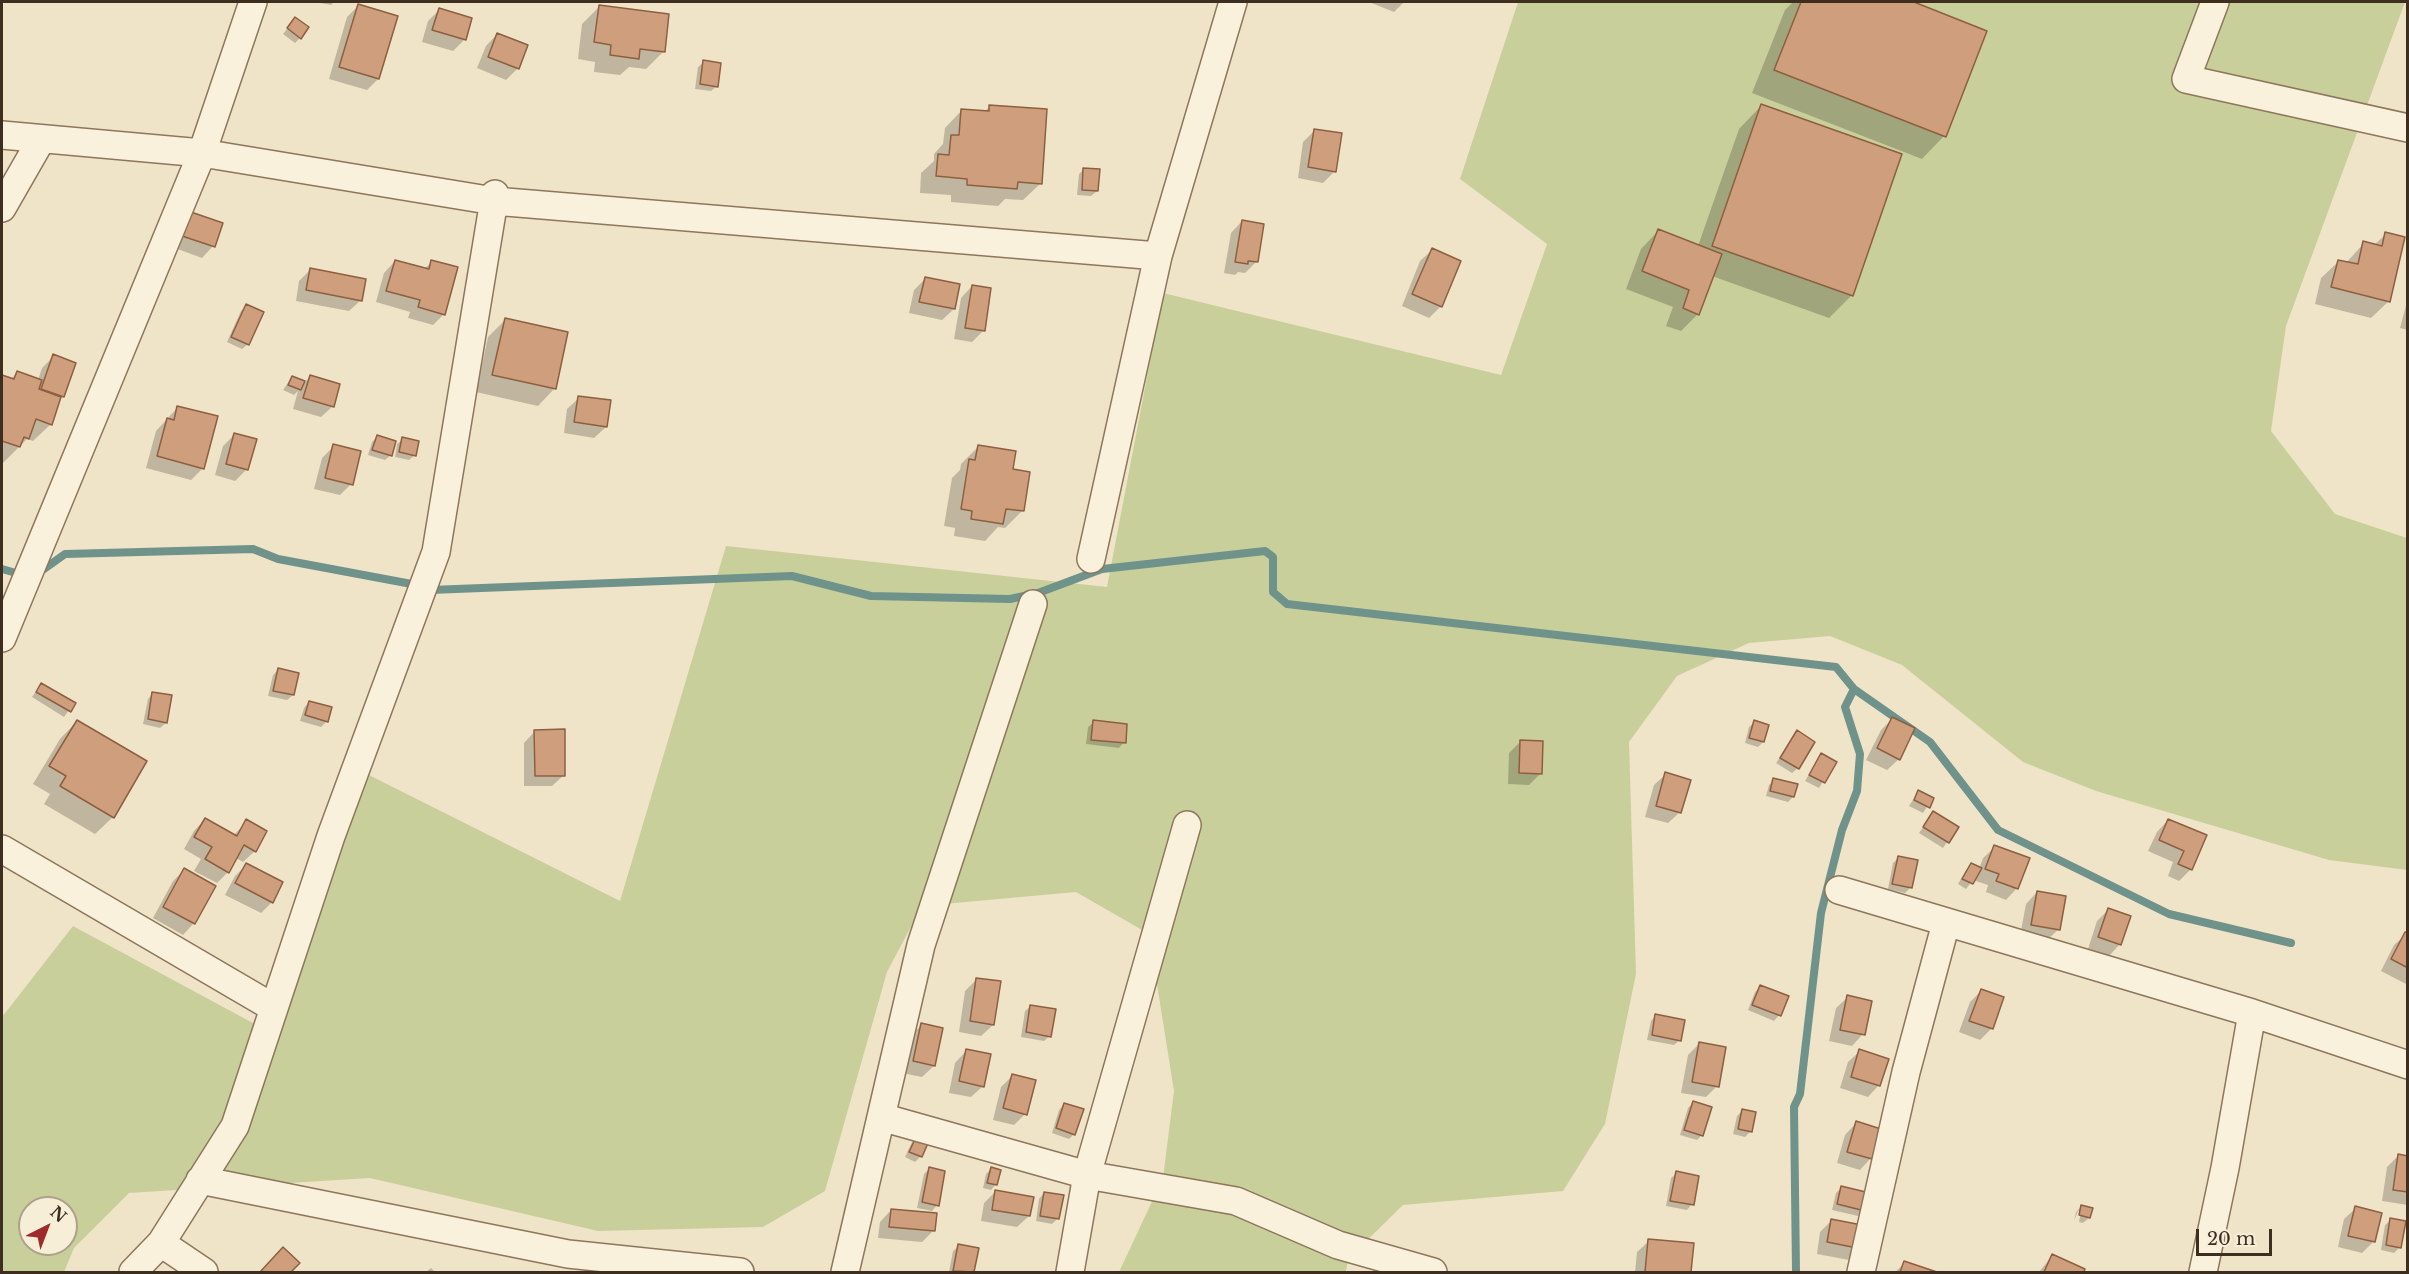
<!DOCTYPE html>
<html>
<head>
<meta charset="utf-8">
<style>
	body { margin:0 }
	#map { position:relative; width:2409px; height:1274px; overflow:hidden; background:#f0e4c8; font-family:"Libre Baskerville",serif }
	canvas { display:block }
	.frame { position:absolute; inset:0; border:3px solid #3d2e20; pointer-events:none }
	.north { position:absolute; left:18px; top:1196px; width:60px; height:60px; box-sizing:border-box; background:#f7eed8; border:2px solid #ada18e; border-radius:50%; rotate:42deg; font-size:16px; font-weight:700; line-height:24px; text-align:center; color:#3d2e20 }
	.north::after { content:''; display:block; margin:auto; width:21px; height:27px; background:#9e2a2b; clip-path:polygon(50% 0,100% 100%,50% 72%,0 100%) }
	.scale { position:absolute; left:2196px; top:1229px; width:76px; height:27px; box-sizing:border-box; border:3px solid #3d2e20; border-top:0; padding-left:8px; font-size:18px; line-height:21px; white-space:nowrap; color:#3d2e20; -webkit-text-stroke:4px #f7eed8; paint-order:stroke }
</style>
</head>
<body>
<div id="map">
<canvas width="2409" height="1274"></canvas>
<div class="frame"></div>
<div class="north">N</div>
<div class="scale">20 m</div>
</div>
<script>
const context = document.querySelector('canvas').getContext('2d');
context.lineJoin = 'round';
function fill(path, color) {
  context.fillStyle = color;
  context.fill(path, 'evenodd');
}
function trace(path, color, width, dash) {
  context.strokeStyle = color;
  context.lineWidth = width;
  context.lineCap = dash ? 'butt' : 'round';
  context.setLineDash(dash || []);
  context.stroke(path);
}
const green = new Path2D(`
	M 1518,2 L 2405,2 L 2286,326 L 2271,431 L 2335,514 L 2407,538 L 2407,870 L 2329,860 L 2096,791 L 2023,762 L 1902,665 L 1830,636 L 1749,643 L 1677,676 L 1629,742 L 1636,974 L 1605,1124 L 1563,1191 L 1403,1205 L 1348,1259 L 1346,1272 L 1119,1272 L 1163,1178 L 1174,1091 L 1149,934 L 1076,892 L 922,906 L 887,972 L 825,1191 L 763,1227 L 598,1231 L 370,1178 L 129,1193 L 74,1248 L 64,1272 L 2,1272 L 2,1017 L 73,926 L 277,1036 L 367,774 L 620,901 L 726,546 L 1107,587 L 1163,293 L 1501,375 L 1547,244 L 1460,179 ZM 30,1208 L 66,1208 L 66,1244 L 30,1244 Z`);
const shadow = new Path2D(`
	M 315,2 L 334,2 L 331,5 Z
	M 1369,2 L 1404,2 L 1394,12 Z
	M 1793,2 L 1909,2 L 1985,31 L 1944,136 L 1922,159 L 1752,93 L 1785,10 Z
	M 358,6 L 378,79 L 367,90 L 329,79 L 347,17 Z
	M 600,6 L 663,52 L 646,69 L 629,67 L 620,75 L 594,72 L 595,62 L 578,59 L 582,24 Z
	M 439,10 L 470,19 L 464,40 L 453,51 L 422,42 L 428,21 Z
	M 295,19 L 300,38 L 295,43 L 283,34 Z
	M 497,34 L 518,68 L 506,80 L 477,68 L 486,46 Z
	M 704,62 L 717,86 L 711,91 L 695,89 L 698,67 Z
	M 990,106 L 1041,183 L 1023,200 L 1005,199 L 998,206 L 951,202 L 951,195 L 920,193 L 921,173 L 934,161 L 934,154 L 943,144 L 945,128 L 962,110 L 984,112 Z
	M 1761,106 L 1852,295 L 1829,318 L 1712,276 L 1698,314 L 1681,331 L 1666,326 L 1673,307 L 1626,289 L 1641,249 L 1658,231 L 1698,246 L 1739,129 Z
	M 1315,130 L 1335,171 L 1323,183 L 1298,178 L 1303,142 Z
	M 1084,169 L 1097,191 L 1091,196 L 1077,195 L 1079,174 Z
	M 1242,221 L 1256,262 L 1245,273 L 1238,272 L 1235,275 L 1224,273 L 1231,233 Z
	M 180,225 L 213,246 L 202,258 L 172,247 Z
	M 2386,234 L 2389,301 L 2371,318 L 2315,304 L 2321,278 L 2339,261 L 2346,263 L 2364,243 L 2374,245 Z
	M 1432,250 L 1441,306 L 1429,318 L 1402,306 L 1420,261 Z
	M 395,261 L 424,269 L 432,262 L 444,314 L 433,325 L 408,318 L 410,312 L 376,302 L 384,273 Z
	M 310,270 L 361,300 L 349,311 L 296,301 L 299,281 Z
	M 925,279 L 954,309 L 942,320 L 909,313 L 914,290 Z
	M 972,286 L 984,330 L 972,342 L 954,339 L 961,298 Z
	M 2408,298 L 2408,330 L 2400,328 Z
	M 246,306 L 248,344 L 242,349 L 227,342 L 241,311 Z
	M 505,320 L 555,388 L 538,406 L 476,392 L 488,337 Z
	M 54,356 L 63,396 L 58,401 L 51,424 L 33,441 L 27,439 L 2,464 L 2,376 L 11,379 L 17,373 L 38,380 L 42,368 Z
	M 292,377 L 305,382 L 310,377 L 333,406 L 321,417 L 293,409 L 298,391 L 294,395 L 283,390 Z
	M 579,398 L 606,427 L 594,438 L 564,433 L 567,409 Z
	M 178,407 L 203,468 L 191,480 L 146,468 L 156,431 Z
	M 235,434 L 247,469 L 235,481 L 215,475 L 223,446 Z
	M 377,437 L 391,455 L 385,460 L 368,455 L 372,442 Z
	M 403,439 L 415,455 L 409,460 L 395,457 L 397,444 Z
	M 334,446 L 351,484 L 340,495 L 314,489 L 322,458 Z
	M 978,447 L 1011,471 L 1022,511 L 1005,528 L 998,527 L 985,541 L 954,536 L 955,528 L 944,526 L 952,478 L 960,470 L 961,464 Z
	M 278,670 L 293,695 L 287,700 L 268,696 L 273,675 Z
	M 41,684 L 74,703 L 64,717 L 32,697 Z
	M 153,693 L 166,723 L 160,728 L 143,724 L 148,699 Z
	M 309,702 L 327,721 L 321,727 L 300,721 L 304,708 Z
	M 1892,719 L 1899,759 L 1887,770 L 1866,760 L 1881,730 Z
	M 77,721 L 145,762 L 113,817 L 95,834 L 44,804 L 50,794 L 33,784 L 60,739 Z
	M 1094,722 L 1124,742 L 1119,748 L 1086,744 L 1088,727 Z
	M 1755,722 L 1763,742 L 1758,747 L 1745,743 L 1749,727 Z
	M 535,731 L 564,775 L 552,786 L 524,786 L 524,743 Z
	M 1797,732 L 1798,768 L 1792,773 L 1776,763 Z
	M 1521,741 L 1540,774 L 1529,785 L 1508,784 L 1509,753 Z
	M 1821,755 L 1835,762 L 1819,788 L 1805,781 Z
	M 1666,774 L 1680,812 L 1668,823 L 1645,817 L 1654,785 Z
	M 1774,780 L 1793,797 L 1788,802 L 1766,796 L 1769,785 Z
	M 1918,792 L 1932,799 L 1923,813 L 1909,806 Z
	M 1933,813 L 1957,828 L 1943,848 L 1919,833 Z
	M 205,819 L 234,835 L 247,821 L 255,851 L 243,862 L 236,858 L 228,872 L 217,883 L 194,871 L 201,859 L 184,849 L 194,831 Z
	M 2168,820 L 2205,836 L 2191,869 L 2179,881 L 2168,876 L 2173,862 L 2148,851 L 2157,832 Z
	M 1995,847 L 2017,888 L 2006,900 L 1986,892 L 1988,885 L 1973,880 L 1966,889 L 1958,884 L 1966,870 L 1971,864 L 1979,869 L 1983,858 Z
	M 1899,857 L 1910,888 L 1905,893 L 1888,889 L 1893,863 Z
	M 246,865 L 272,902 L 261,913 L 225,895 L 235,876 Z
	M 184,870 L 194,923 L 183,935 L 153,918 L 173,881 Z
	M 2037,892 L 2059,929 L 2047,940 L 2020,936 L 2026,904 Z
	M 2108,910 L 2120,944 L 2109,956 L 2088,949 L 2097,921 Z
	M 2406,934 L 2408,935 L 2408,985 L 2381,971 L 2394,945 Z
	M 977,979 L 993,1025 L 981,1036 L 959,1032 L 965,991 Z
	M 1761,986 L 1779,1015 L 1774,1021 L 1748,1010 L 1755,992 Z
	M 1981,991 L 2002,998 L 1991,1029 L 1980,1040 L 1959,1032 L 1970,1002 Z
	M 1848,997 L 1863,1034 L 1852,1046 L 1829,1041 L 1836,1008 Z
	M 1031,1006 L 1050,1036 L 1044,1041 L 1021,1037 L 1025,1011 Z
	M 1656,1015 L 1680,1040 L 1674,1045 L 1647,1040 L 1651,1021 Z
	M 922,1025 L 934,1066 L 922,1077 L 902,1073 L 910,1036 Z
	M 1699,1044 L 1717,1086 L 1706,1097 L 1681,1093 L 1688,1055 Z
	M 966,1051 L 983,1086 L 971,1097 L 949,1093 L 955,1063 Z
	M 1860,1051 L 1879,1085 L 1868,1097 L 1840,1088 L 1848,1062 Z
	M 1012,1076 L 1025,1114 L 1014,1125 L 993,1120 L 1001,1087 Z
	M 1694,1102 L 1702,1135 L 1697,1140 L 1680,1135 L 1688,1108 Z
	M 1064,1104 L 1074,1134 L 1069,1139 L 1052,1133 L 1059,1110 Z
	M 1742,1111 L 1750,1132 L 1745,1137 L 1733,1134 L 1737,1116 Z
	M 1856,1123 L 1871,1158 L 1860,1170 L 1837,1163 L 1845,1135 Z
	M 917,1137 L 927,1141 L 920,1157 L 915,1162 L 905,1157 L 912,1142 Z
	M 2398,1156 L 2408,1157 L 2408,1205 L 2382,1201 L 2387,1167 Z
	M 929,1169 L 937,1205 L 932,1211 L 917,1208 L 924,1174 Z
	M 991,1169 L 996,1184 L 991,1190 L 983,1188 L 986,1174 Z
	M 1677,1173 L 1692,1204 L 1687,1210 L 1666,1206 L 1671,1178 Z
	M 1842,1187 L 1864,1210 L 1858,1216 L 1832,1210 L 1836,1193 Z
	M 996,1191 L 1029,1216 L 1017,1227 L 981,1221 L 984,1203 Z
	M 1044,1193 L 1058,1218 L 1052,1224 L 1036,1221 L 1039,1199 Z
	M 2081,1207 L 2091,1209 L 2089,1218 L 2083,1223 L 2079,1222 L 2081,1211 L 2078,1211 L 2074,1221 L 2076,1212 Z
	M 2356,1208 L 2380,1214 L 2373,1242 L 2362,1253 L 2338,1247 L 2344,1219 Z
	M 891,1210 L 933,1231 L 922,1242 L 878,1238 L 880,1222 Z
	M 1832,1220 L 1861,1249 L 1849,1260 L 1817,1254 L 1820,1232 Z
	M 2391,1220 L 2400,1247 L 2394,1253 L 2381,1250 L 2385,1225 Z
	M 1649,1241 L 1692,1245 L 1690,1272 L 1635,1272 L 1637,1252 Z
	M 959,1246 L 977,1249 L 972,1272 L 949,1272 L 953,1251 Z
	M 2052,1256 L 2083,1270 L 2082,1272 L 2039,1272 Z
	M 1905,1263 L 1932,1272 L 1895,1272 Z
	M 431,1268 L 435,1272 L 426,1272 Z`);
const stream = new Path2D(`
	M 2,569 L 16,573
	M 44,569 L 65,554 L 253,549 L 278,559 L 417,585
	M 430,590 L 792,576 L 871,596 L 1010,599 L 1038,593 L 1102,569 L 1265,551 L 1273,557 L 1273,592 L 1287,604 L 1836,667 L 1854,689 L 1845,707 L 1860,754 L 1857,791 L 1842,830 L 1821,913 L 1800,1094 L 1794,1107 L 1796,1272
	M 1854,689 L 1930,742 L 1998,830 L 2169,914 L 2291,943`);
const building = new Path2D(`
	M 1801,2 L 1914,2 L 1987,31 L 1946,137 L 1774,70 Z
	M 358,4 L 398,16 L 379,79 L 339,67 Z
	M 599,5 L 669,14 L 665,52 L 640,49 L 639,59 L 610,55 L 611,45 L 594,42 Z
	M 439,8 L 472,18 L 466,40 L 432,30 Z
	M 295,17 L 309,27 L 301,39 L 287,28 Z
	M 497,33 L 528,45 L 519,69 L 488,57 Z
	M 703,60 L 721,63 L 718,87 L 700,84 Z
	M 1761,104 L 1902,154 L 1853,296 L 1712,246 Z
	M 989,105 L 1047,109 L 1042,184 L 1018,182 L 1017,189 L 967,185 L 967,179 L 936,176 L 938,154 L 949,155 L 951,135 L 959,135 L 961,109 L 989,111 Z
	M 1314,129 L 1342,133 L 1336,172 L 1308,167 Z
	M 1083,168 L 1100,169 L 1098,191 L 1082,190 Z
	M 191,212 L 223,223 L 215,247 L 182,236 Z
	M 1242,220 L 1264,224 L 1258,262 L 1248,261 L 1248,264 L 1235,262 Z
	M 1658,229 L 1722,254 L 1699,315 L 1683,308 L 1689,290 L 1642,271 Z
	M 2385,232 L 2405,237 L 2390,302 L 2331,287 L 2338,260 L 2358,264 L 2363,241 L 2382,246 Z
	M 1432,248 L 1461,261 L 1442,307 L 1412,294 Z
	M 395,260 L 429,269 L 431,260 L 458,267 L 445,315 L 418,307 L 420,300 L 386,291 Z
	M 310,268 L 366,279 L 362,301 L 306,290 Z
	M 925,277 L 960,284 L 955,309 L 919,302 Z
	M 972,285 L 991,288 L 985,331 L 965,328 Z
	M 246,304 L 264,312 L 249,345 L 231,337 Z
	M 505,318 L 568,332 L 556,389 L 492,375 Z
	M 53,354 L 76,363 L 64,397 L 41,389 Z
	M 17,371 L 42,380 L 39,389 L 61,397 L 52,425 L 36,419 L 29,439 L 24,437 L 20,447 L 2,441 L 2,375 L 14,379 Z
	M 310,375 L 340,384 L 334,407 L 303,398 Z
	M 292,376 L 305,381 L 301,390 L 288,385 Z
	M 578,396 L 611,400 L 607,427 L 574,422 Z
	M 177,406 L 218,416 L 204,469 L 157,456 L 167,418 L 174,420 Z
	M 234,433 L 257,439 L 248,470 L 226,464 Z
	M 377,435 L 396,441 L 392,456 L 372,450 Z
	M 402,437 L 419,441 L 416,456 L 399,452 Z
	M 333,444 L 361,451 L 353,485 L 325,478 Z
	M 978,445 L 1016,451 L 1013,469 L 1030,472 L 1024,511 L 1006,509 L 1003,524 L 971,519 L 972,511 L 961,509 L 969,459 L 975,460 Z
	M 278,668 L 299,673 L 294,695 L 273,691 Z
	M 41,683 L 76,703 L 71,712 L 36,692 Z
	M 152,692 L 172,695 L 167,723 L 148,719 Z
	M 309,701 L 332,707 L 328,722 L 305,715 Z
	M 1892,717 L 1915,728 L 1900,760 L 1877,748 Z
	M 77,720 L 147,761 L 114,818 L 60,786 L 66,776 L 49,766 Z
	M 1093,720 L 1127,724 L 1126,743 L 1091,740 Z
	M 1754,720 L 1769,725 L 1764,742 L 1749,738 Z
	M 565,729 L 565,776 L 535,776 L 534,730 Z
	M 1797,730 L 1815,742 L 1799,769 L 1780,758 Z
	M 1520,740 L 1543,741 L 1542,774 L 1519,773 Z
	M 1821,753 L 1837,762 L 1825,783 L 1809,775 Z
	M 1665,772 L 1691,780 L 1681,813 L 1656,806 Z
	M 1773,778 L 1798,784 L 1794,797 L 1770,791 Z
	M 1918,790 L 1934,798 L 1930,808 L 1914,800 Z
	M 1933,811 L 1959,827 L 1949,843 L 1923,827 Z
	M 205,818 L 237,836 L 246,819 L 267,831 L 256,852 L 244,845 L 229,873 L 205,859 L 212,847 L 194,837 Z
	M 2168,819 L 2207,835 L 2192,870 L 2178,864 L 2184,851 L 2159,840 Z
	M 1994,845 L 2030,858 L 2018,889 L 1996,881 L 1999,874 L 1985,869 Z
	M 1898,856 L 1918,860 L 1912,888 L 1892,884 Z
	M 246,863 L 283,882 L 273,903 L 235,883 Z
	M 1971,863 L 1982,868 L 1973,884 L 1962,879 Z
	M 184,868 L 216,886 L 195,924 L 163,907 Z
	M 2037,891 L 2066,896 L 2060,930 L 2031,925 Z
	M 2108,908 L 2131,916 L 2121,945 L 2098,937 Z
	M 2405,932 L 2408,933 L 2408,968 L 2391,959 Z
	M 976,978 L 1001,981 L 994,1025 L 970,1021 Z
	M 1760,985 L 1789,996 L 1781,1016 L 1752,1005 Z
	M 1981,989 L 2004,997 L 1993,1029 L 1969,1021 Z
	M 1847,995 L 1872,1001 L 1865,1035 L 1840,1030 Z
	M 1030,1005 L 1056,1009 L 1051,1037 L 1026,1032 Z
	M 1655,1014 L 1685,1020 L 1681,1041 L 1652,1035 Z
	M 921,1023 L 943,1028 L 935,1066 L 913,1061 Z
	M 1699,1042 L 1726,1047 L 1719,1087 L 1692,1082 Z
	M 966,1049 L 991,1054 L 984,1087 L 959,1081 Z
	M 1859,1049 L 1889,1059 L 1880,1086 L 1851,1077 Z
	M 1012,1074 L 1036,1080 L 1027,1115 L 1003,1108 Z
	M 1693,1101 L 1712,1107 L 1703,1136 L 1684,1130 Z
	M 1064,1103 L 1084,1109 L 1075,1135 L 1056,1128 Z
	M 1742,1109 L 1756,1112 L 1752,1132 L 1738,1129 Z
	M 1856,1121 L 1881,1129 L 1872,1159 L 1847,1152 Z
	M 917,1135 L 929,1141 L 922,1157 L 909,1152 Z
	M 2398,1154 L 2408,1156 L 2408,1192 L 2393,1190 Z
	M 929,1167 L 945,1171 L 939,1206 L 922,1202 Z
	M 991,1167 L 1001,1170 L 997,1185 L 987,1183 Z
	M 1676,1171 L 1699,1176 L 1694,1205 L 1670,1201 Z
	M 1841,1186 L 1870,1193 L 1865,1211 L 1837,1204 Z
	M 995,1190 L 1034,1197 L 1030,1216 L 992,1210 Z
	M 1044,1192 L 1064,1195 L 1059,1219 L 1040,1216 Z
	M 2081,1205 L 2093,1208 L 2090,1218 L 2079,1215 Z
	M 2355,1206 L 2382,1213 L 2375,1242 L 2348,1236 Z
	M 891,1209 L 937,1213 L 935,1231 L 889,1227 Z
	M 2390,1218 L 2406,1221 L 2401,1248 L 2386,1245 Z
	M 1831,1219 L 1867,1226 L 1862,1249 L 1827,1242 Z
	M 1648,1239 L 1694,1243 L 1691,1272 L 1645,1272 Z
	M 958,1244 L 979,1248 L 974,1272 L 953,1271 Z
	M 283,1247 L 300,1263 L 291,1272 L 260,1272 Z
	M 2052,1254 L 2085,1269 L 2084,1272 L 2044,1272 Z
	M 1904,1261 L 1937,1272 L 1900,1272 Z`);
const minor = new Path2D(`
	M 2215,2 L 2186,79 L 2408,128
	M 2,135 L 202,153 L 494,201 L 1158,256
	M 2,208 L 41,140
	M 1091,559 L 1158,256 L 1233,2
	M 2,638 L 202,153 L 253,2
	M 2,849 L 274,1008
	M 1839,890 L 2252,1013 L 2408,1065
	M 881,1117 L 1087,1175 L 1236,1201 L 1338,1245 L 1433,1272
	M 200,1180 L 568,1254 L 740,1272
	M 161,1243 L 204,1272
	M 133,1272 L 161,1243 L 235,1126 L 331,836 L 436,552 L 495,194
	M 845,1272 L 921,945 L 1033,604
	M 1070,1272 L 1087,1175 L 1187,825
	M 1861,1272 L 1906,1072 L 1946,923
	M 2203,1272 L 2225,1168 L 2252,1013`);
fill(green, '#c9cf9b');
fill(shadow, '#0003');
trace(stream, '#6f938a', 8);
fill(building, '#cf9f7d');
trace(building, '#8d5f41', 1.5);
trace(minor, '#8d765c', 30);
trace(minor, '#faf1dc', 27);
</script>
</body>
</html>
